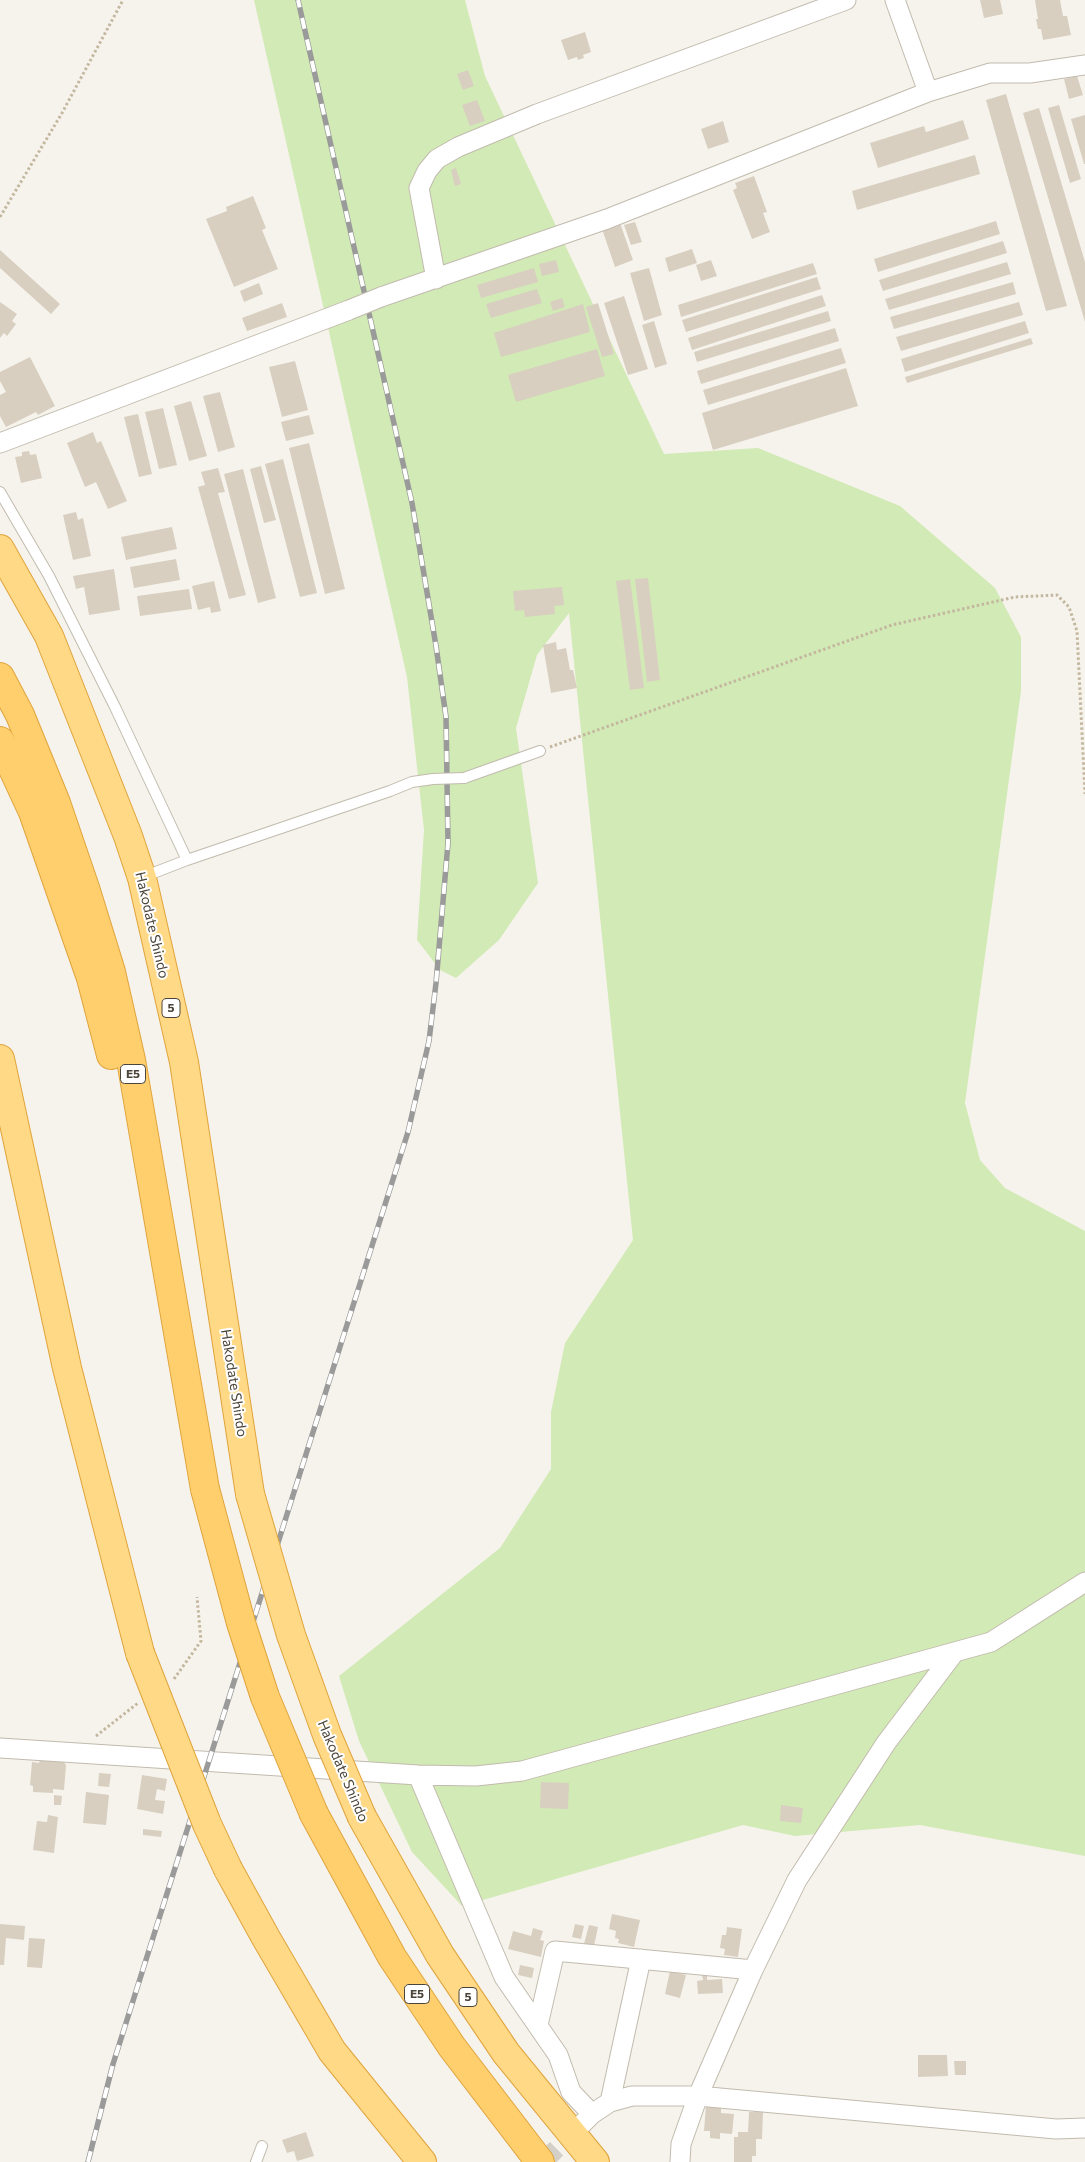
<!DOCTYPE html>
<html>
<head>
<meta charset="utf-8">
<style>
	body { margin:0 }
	canvas { display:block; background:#f6f3ec }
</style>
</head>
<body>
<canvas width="1085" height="2162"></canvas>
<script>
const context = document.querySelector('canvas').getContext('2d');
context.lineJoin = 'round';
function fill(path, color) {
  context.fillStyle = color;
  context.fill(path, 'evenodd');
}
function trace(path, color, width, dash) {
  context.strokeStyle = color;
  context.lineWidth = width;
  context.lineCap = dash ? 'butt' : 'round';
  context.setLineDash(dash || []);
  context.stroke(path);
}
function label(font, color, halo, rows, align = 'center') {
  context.font = font + ' Commissioner,sans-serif';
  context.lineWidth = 4;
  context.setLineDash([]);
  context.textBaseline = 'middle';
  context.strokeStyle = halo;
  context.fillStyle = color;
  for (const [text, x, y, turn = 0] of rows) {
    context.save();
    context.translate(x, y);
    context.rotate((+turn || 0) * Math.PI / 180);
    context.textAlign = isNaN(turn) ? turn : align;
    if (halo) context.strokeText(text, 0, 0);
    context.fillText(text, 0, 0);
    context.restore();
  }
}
const green = new Path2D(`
	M 254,0 L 465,0 L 485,76 L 664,454 L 758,448 L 900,506 L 995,588 L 1021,637 L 1021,691 L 965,1103 L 980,1160 L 1005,1188 L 1085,1231 L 1085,1856 L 920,1825 L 795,1836 L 743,1825 L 462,1906 L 412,1852 L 359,1741 L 339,1676 L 500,1548 L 551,1469 L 551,1412 L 565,1343 L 633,1240 L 569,613 L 537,655 L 516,728 L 538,883 L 499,940 L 456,978 L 440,970 L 417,940 L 424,830 L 407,677 Z`);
const building = new Path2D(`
	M 980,0 L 1000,0 L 1003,14 L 984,18 Z
	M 1035,0 L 1060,0 L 1063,16 L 1067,16 L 1071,35 L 1043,40 L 1041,29 L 1038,29 L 1036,19 L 1038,19 Z
	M 585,32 L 591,52 L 583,55 L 584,58 L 578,60 L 577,57 L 568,60 L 561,40 Z
	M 468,70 L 474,86 L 463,90 L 457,74 Z
	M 1077,76 L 1083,95 L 1069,99 L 1064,79 Z
	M 1006,94 L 1067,306 L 1046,311 L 986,100 Z
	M 477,100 L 485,121 L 470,126 L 462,105 Z
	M 1059,105 L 1081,179 L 1070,183 L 1048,108 Z
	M 1039,108 L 1085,262 L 1085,322 L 1023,113 Z
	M 1085,115 L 1085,164 L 1084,164 L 1071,119 Z
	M 963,120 L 969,139 L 878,168 L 870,143 L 924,126 L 926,132 Z
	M 723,121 L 729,142 L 708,149 L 701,129 Z
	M 975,155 L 980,174 L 857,210 L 852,191 Z
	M 456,168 L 461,184 L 455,186 L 451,170 Z
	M 754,176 L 767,212 L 763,213 L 770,232 L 752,239 L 733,190 L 737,188 L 735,183 Z
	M 253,196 L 266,228 L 262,230 L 278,269 L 234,287 L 206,219 L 227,211 L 226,207 Z
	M 996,221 L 1000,234 L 878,272 L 874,259 Z
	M 635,222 L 642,242 L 631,245 L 624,225 Z
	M 620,223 L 633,260 L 615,267 L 602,229 Z
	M 1003,241 L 1007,253 L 883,291 L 879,280 Z
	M 692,249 L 697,263 L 669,272 L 665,258 Z
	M 0,250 L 60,304 L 51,314 L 0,268 Z
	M 556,260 L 559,272 L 542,276 L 539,264 Z
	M 711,260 L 717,276 L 701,281 L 696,265 Z
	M 1007,262 L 1011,274 L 889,310 L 885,299 Z
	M 813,263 L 817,274 L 681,317 L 678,305 Z
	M 534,268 L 538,282 L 481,298 L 477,285 Z
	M 649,268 L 662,315 L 644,321 L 630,273 Z
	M 817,277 L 821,289 L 686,332 L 682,320 Z
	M 1013,282 L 1016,294 L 894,329 L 890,317 Z
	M 259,283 L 263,294 L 244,302 L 240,291 Z
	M 537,289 L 542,303 L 491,318 L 486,304 Z
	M 822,295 L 826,306 L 692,350 L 688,338 Z
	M 624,296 L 648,369 L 628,375 L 604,303 Z
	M 562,298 L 565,307 L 553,311 L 550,302 Z
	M 0,302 L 17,314 L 12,321 L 16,324 L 7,336 L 4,333 L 0,338 Z
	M 1019,302 L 1023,315 L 901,351 L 896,337 Z
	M 282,303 L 287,317 L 247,331 L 242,318 Z
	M 598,303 L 614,354 L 602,357 L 586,307 Z
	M 583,304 L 590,332 L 501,357 L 494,333 Z
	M 828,311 L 831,321 L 697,362 L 694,352 Z
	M 654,321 L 667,364 L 655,368 L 642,325 Z
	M 1025,321 L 1029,333 L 905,372 L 901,359 Z
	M 835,328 L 839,341 L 701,384 L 697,371 Z
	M 1031,338 L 1033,344 L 907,383 L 905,377 Z
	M 841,348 L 846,363 L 708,405 L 703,390 Z
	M 597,349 L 605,376 L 516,402 L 508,375 Z
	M 30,357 L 55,406 L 38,415 L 36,412 L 6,427 L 0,416 L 0,395 L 6,392 L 0,381 L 0,372 Z
	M 295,361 L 308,410 L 282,417 L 269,367 Z
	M 846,368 L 858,406 L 713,450 L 702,413 Z
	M 220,392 L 235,447 L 218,452 L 203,396 Z
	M 191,401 L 207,456 L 189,461 L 174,406 Z
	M 163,408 L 177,465 L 159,469 L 145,412 Z
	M 138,414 L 152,474 L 139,477 L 124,417 Z
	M 309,415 L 314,434 L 286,441 L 281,422 Z
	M 93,432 L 97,443 L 101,441 L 127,501 L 108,509 L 96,482 L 85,487 L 67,443 Z
	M 309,443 L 345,589 L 325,594 L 289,448 Z
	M 29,451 L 30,455 L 36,454 L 42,478 L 21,483 L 15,457 L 22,456 L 22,452 Z
	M 283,459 L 317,593 L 300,597 L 265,464 Z
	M 261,466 L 276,520 L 264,523 L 250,469 Z
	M 218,468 L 225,492 L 218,493 L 246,595 L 229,599 L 198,487 L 205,485 L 201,472 Z
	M 243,469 L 276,598 L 258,603 L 224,474 Z
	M 76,512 L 78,520 L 83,518 L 91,556 L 73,560 L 63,515 Z
	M 172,527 L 177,549 L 126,560 L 121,537 Z
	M 176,559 L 180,580 L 134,588 L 130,567 Z
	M 114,569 L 120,610 L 89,615 L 84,587 L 76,589 L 73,576 Z
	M 648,578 L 660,680 L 647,682 L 635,579 Z
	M 630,579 L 644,688 L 630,690 L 616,581 Z
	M 214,581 L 221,611 L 211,613 L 210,607 L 198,610 L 192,586 Z
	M 562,587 L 564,605 L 554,606 L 555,614 L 525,617 L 524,610 L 515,611 L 513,591 Z
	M 189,589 L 192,609 L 140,616 L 137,596 Z
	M 556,642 L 557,650 L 566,648 L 570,670 L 573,670 L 577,688 L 551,693 L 543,645 Z
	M 40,1759 L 62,1760 L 66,1765 L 64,1790 L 53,1789 L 53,1793 L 33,1792 L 33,1786 L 30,1785 L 32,1762 L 39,1763 Z
	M 99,1773 L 111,1774 L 109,1787 L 98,1786 Z
	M 142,1775 L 167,1779 L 165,1791 L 157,1789 L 155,1800 L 165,1801 L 163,1814 L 137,1809 Z
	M 541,1782 L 569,1783 L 568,1809 L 540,1808 Z
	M 86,1792 L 109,1795 L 106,1825 L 83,1823 Z
	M 54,1795 L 62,1796 L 61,1805 L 54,1805 Z
	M 781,1805 L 803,1808 L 801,1823 L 780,1821 Z
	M 48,1815 L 58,1817 L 54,1853 L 33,1850 L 37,1821 L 47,1822 Z
	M 143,1829 L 162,1831 L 161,1837 L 143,1835 Z
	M 612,1914 L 640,1920 L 634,1947 L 618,1943 L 619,1939 L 615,1938 L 616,1931 L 609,1929 Z
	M 0,1924 L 25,1926 L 24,1940 L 6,1938 L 4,1965 L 0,1965 Z
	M 575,1924 L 584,1926 L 581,1939 L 572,1937 Z
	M 589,1925 L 598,1927 L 594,1946 L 584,1944 Z
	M 727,1927 L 742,1929 L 738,1957 L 724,1955 L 725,1949 L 720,1948 L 722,1935 L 726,1935 Z
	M 533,1928 L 543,1931 L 540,1940 L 544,1941 L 541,1957 L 508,1949 L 513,1931 L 531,1936 Z
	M 29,1938 L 45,1939 L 42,1968 L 27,1967 Z
	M 520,1965 L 534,1968 L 532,1978 L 518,1975 Z
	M 670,1971 L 686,1975 L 680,1998 L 665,1994 Z
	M 702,1975 L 707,1975 L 707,1980 L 722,1979 L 723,1993 L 698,1994 L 697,1981 L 703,1980 Z
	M 918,2055 L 947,2055 L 948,2076 L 918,2077 Z
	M 954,2061 L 966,2061 L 966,2075 L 955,2075 Z
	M 706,2105 L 721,2106 L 721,2113 L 734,2114 L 732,2134 L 720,2133 L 720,2139 L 710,2138 L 710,2131 L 704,2131 Z
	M 749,2112 L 763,2112 L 762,2139 L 756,2139 L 756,2156 L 752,2156 L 752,2162 L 734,2162 L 734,2137 L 738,2137 L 738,2132 L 748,2132 Z
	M 306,2132 L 314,2156 L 297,2161 L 294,2151 L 287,2153 L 282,2140 Z`);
const minorTunnel = new Path2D(`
	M 543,2162 L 580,2126`);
const path = new Path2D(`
	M 0,217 L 62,113 L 123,0
	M 550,747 L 892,625 L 1015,597 L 1057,595 L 1069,607 L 1077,631 L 1085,794
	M 174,1679 L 201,1641 L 197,1597
	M 96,1736 L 138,1703`);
const service = new Path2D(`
	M 0,492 L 49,576 L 115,707 L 187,860
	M 464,778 L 540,751
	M 143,877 L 187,860 L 390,791 L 412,782 L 433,779
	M 256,2162 L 262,2146`);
const minor = new Path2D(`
	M 895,0 L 928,92
	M 436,279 L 419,188 L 427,171 L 437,159 L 458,147 L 537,114 L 846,0
	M 381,297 L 607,219 L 928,92 L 990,73 L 1030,73 L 1085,65
	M 0,443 L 349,310
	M 0,1748 L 418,1775 L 476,1776 L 522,1771 L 991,1642 L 1085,1582
	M 418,1775 L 504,1977 L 558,2055 L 571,2092 L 592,2114
	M 538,2025 L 555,1951 L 753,1970
	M 610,2102 L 641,1959
	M 580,2126 L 592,2114 L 610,2102 L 632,2096 L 698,2096 L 1056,2129 L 1085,2128
	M 680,2162 L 681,2144 L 698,2096 L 753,1970 L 797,1880 L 886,1743 L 954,1653`);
const trunk = new Path2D(`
	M 0,549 L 49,636 L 128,836 L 142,878 L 184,1062 L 250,1494
	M 0,1059 L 67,1368 L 140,1653
	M 362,1817 L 440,1955 L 506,2053 L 595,2162
	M 228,1869 L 266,1938 L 332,2051 L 422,2162`);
const motorway = new Path2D(`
	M 0,677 L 20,715 L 56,803 L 85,888 L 111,972 L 131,1060 L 205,1489
	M 0,741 L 33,812 L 91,978 L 111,1055
	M 314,1814 L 392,1957 L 452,2047 L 540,2162`);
const rail = new Path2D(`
	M 88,2162 L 113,2064 L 408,1132 L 429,1041 L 436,983 L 448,843 L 446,717 L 436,646 L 412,503 L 298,0`);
const serviceBridge = new Path2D(`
	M 433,779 L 464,778`);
const minorBridge = new Path2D(`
	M 349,310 L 381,297`);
const trunkBridge = new Path2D(`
	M 250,1494 L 291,1635 L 327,1735 L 362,1817
	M 140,1653 L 207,1824 L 228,1869`);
const motorwayBridge = new Path2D(`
	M 205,1489 L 241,1623 L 265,1697 L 314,1814`);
const shields = [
	[171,1008,18],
	[133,1074,25],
	[417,1994,25],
	[468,1997,18]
];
const shieldNames = [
	["5",171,1008],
	["E5",133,1074],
	["E5",417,1994],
	["5",468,1997]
];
const streetNames = [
	["Hakodate Shindo",152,925,77],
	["Hakodate Shindo",234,1383,81],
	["Hakodate Shindo",343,1771,67]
];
fill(green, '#d2eab5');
fill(building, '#d8cfc1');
trace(minorTunnel, '#d4d0c8', 19, [19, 9]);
trace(service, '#c2bbae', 12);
trace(minor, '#c2bbae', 21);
trace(trunk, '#e0a43c', 30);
trace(motorway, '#e0a43c', 30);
trace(path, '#c4b79f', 3, [2.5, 2.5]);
trace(service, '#fff', 10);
trace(minor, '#fff', 19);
trace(trunk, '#ffd985', 28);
trace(motorway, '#ffcf6e', 28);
trace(rail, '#9a9a9a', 5.5);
trace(rail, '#fff', 4, [11]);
trace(serviceBridge, '#c2bbae', 12, []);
trace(minorBridge, '#c2bbae', 21, []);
trace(trunkBridge, '#e0a43c', 30, []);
trace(motorwayBridge, '#e0a43c', 30, []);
trace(serviceBridge, '#fff', 10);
trace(minorBridge, '#fff', 19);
trace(trunkBridge, '#ffd985', 28);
trace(motorwayBridge, '#ffcf6e', 28);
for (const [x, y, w] of shields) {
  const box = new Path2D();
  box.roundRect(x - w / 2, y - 9.5, w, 19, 4);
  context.fillStyle = '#fff';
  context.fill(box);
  trace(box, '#4b4439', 1);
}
label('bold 12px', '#4b4439', null, shieldNames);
label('14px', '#4b4439', '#fff', streetNames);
</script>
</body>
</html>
